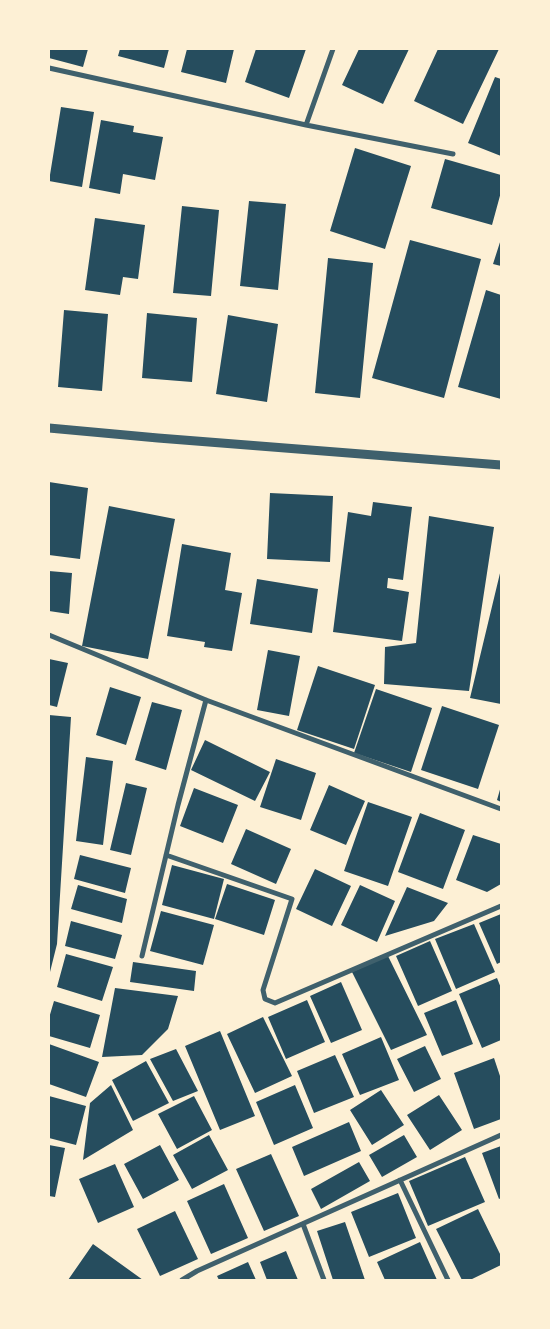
<!DOCTYPE html>
<html>
<head>
<meta charset="utf-8">
<style>
	body { margin:0 }
	#map { position:relative; width:550px; height:1329px; overflow:hidden; background:#fdf0d5; font-family:Lora,serif }
	canvas { display:block }
	.frame { position:absolute; inset:0; border:50px solid #fdf0d5; pointer-events:none }
</style>
</head>
<body>
<div id="map">
<canvas width="550" height="1329"></canvas>
<div class="frame"></div>
</div>
<script>
const context = document.querySelector('canvas').getContext('2d');
context.lineJoin = 'round';
function fill(path, color) {
  context.fillStyle = color;
  context.fill(path, 'evenodd');
}
function trace(path, color, width, dash) {
  context.strokeStyle = color;
  context.lineWidth = width;
  context.lineCap = dash ? 'butt' : 'round';
  context.setLineDash(dash || []);
  context.stroke(path);
}
const building = new Path2D(`
	M 49,49 L 88,49 L 83,67 L 49,58 Z
	M 120,49 L 169,49 L 164,68 L 118,56 Z
	M 187,49 L 234,49 L 226,83 L 181,72 Z
	M 256,49 L 306,49 L 289,98 L 245,82 Z
	M 359,49 L 409,49 L 383,104 L 342,85 Z
	M 438,49 L 499,49 L 463,124 L 414,101 Z
	M 495,77 L 501,79 L 501,156 L 468,143 Z
	M 61,107 L 94,112 L 82,187 L 49,181 Z
	M 101,120 L 134,126 L 133,132 L 163,137 L 155,180 L 123,174 L 120,194 L 89,188 Z
	M 355,148 L 411,166 L 385,249 L 330,231 Z
	M 445,159 L 501,175 L 501,192 L 492,225 L 431,208 Z
	M 249,201 L 286,204 L 278,290 L 240,286 Z
	M 182,206 L 219,210 L 211,296 L 173,293 Z
	M 95,218 L 145,225 L 138,279 L 123,277 L 120,295 L 85,290 Z
	M 501,239 L 501,266 L 493,264 Z
	M 410,240 L 481,259 L 444,398 L 372,378 Z
	M 328,258 L 373,263 L 360,398 L 315,393 Z
	M 486,290 L 501,295 L 501,399 L 458,387 Z
	M 64,310 L 108,314 L 102,391 L 58,387 Z
	M 147,313 L 197,318 L 192,382 L 142,378 Z
	M 228,315 L 278,324 L 267,402 L 216,394 Z
	M 49,482 L 88,488 L 80,559 L 49,555 Z
	M 270,493 L 333,496 L 330,562 L 267,559 Z
	M 373,502 L 412,507 L 403,580 L 388,578 L 387,588 L 409,592 L 402,641 L 333,632 L 348,512 L 371,516 Z
	M 109,506 L 175,519 L 148,659 L 82,646 Z
	M 429,516 L 494,527 L 469,691 L 384,684 L 385,647 L 416,643 Z
	M 182,544 L 231,553 L 225,590 L 242,593 L 232,651 L 204,647 L 205,642 L 167,636 Z
	M 501,569 L 501,704 L 470,698 Z
	M 49,571 L 72,573 L 69,614 L 49,611 Z
	M 257,579 L 318,589 L 312,633 L 250,624 Z
	M 268,650 L 300,656 L 289,716 L 257,710 Z
	M 49,659 L 68,663 L 57,707 L 49,705 Z
	M 318,666 L 375,685 L 354,749 L 297,730 Z
	M 110,687 L 141,697 L 126,745 L 96,735 Z
	M 376,689 L 432,708 L 411,772 L 354,753 Z
	M 152,702 L 182,710 L 166,770 L 135,760 Z
	M 442,706 L 499,725 L 478,789 L 421,770 Z
	M 49,715 L 71,717 L 57,944 L 49,976 Z
	M 205,740 L 270,772 L 255,801 L 191,770 Z
	M 86,757 L 113,761 L 103,845 L 76,841 Z
	M 276,759 L 316,773 L 301,820 L 260,807 Z
	M 126,783 L 147,788 L 131,855 L 110,850 Z
	M 329,785 L 365,801 L 346,845 L 310,830 Z
	M 501,786 L 501,802 L 497,800 Z
	M 194,788 L 238,805 L 223,843 L 180,826 Z
	M 368,802 L 412,817 L 388,886 L 344,871 Z
	M 420,813 L 465,830 L 443,889 L 398,872 Z
	M 246,829 L 291,849 L 276,884 L 231,864 Z
	M 473,835 L 501,844 L 501,884 L 487,892 L 456,880 Z
	M 80,855 L 131,868 L 125,893 L 74,879 Z
	M 172,865 L 224,879 L 214,919 L 162,905 Z
	M 315,869 L 351,886 L 332,926 L 296,909 Z
	M 227,884 L 275,900 L 264,935 L 215,919 Z
	M 78,885 L 127,899 L 122,923 L 71,909 Z
	M 360,885 L 395,901 L 377,942 L 341,925 Z
	M 407,887 L 448,903 L 434,921 L 385,936 Z
	M 161,911 L 214,925 L 203,965 L 150,951 Z
	M 501,914 L 501,962 L 497,964 L 479,923 Z
	M 71,921 L 122,935 L 115,959 L 65,946 Z
	M 474,924 L 495,972 L 456,989 L 435,939 Z
	M 430,941 L 452,991 L 418,1006 L 396,956 Z
	M 66,954 L 113,967 L 102,1001 L 57,987 Z
	M 388,956 L 427,1035 L 391,1050 L 352,972 Z
	M 133,962 L 196,971 L 194,991 L 130,982 Z
	M 497,978 L 501,988 L 501,1040 L 482,1048 L 459,994 Z
	M 341,982 L 362,1030 L 331,1043 L 310,996 Z
	M 115,988 L 178,996 L 168,1029 L 142,1055 L 102,1057 Z
	M 307,1000 L 325,1042 L 286,1059 L 268,1017 Z
	M 456,1000 L 473,1044 L 442,1056 L 424,1013 Z
	M 54,1001 L 100,1015 L 90,1048 L 49,1036 L 49,1018 Z
	M 263,1017 L 292,1076 L 255,1093 L 227,1034 Z
	M 220,1031 L 255,1116 L 220,1130 L 185,1046 Z
	M 381,1037 L 399,1080 L 360,1095 L 342,1054 Z
	M 49,1044 L 99,1062 L 86,1097 L 49,1084 Z
	M 425,1046 L 441,1079 L 414,1092 L 397,1059 Z
	M 176,1049 L 198,1091 L 173,1101 L 150,1059 Z
	M 335,1055 L 354,1097 L 314,1113 L 297,1071 Z
	M 494,1058 L 501,1079 L 501,1119 L 474,1129 L 454,1073 Z
	M 146,1061 L 169,1103 L 133,1121 L 112,1080 Z
	M 111,1085 L 133,1130 L 83,1160 L 90,1103 Z
	M 295,1085 L 313,1128 L 274,1145 L 256,1102 Z
	M 381,1090 L 404,1125 L 372,1145 L 350,1110 Z
	M 439,1095 L 462,1130 L 430,1150 L 407,1115 Z
	M 49,1096 L 86,1106 L 76,1145 L 49,1138 Z
	M 194,1096 L 212,1130 L 177,1149 L 158,1114 Z
	M 349,1122 L 361,1151 L 304,1176 L 292,1147 Z
	M 209,1135 L 228,1170 L 192,1189 L 173,1155 Z
	M 404,1135 L 417,1157 L 382,1177 L 369,1155 Z
	M 49,1145 L 65,1148 L 55,1197 L 49,1196 Z
	M 160,1145 L 179,1180 L 143,1199 L 124,1164 Z
	M 501,1146 L 501,1198 L 499,1199 L 482,1153 Z
	M 271,1154 L 299,1216 L 264,1231 L 236,1169 Z
	M 465,1157 L 485,1202 L 428,1226 L 409,1181 Z
	M 359,1162 L 370,1181 L 321,1209 L 311,1189 Z
	M 115,1164 L 134,1207 L 98,1223 L 79,1179 Z
	M 224,1184 L 248,1238 L 211,1254 L 187,1201 Z
	M 398,1193 L 416,1238 L 369,1257 L 351,1212 Z
	M 478,1209 L 501,1256 L 501,1265 L 470,1280 L 462,1280 L 436,1229 Z
	M 175,1211 L 198,1259 L 160,1276 L 137,1229 Z
	M 345,1222 L 365,1280 L 333,1280 L 317,1231 Z
	M 420,1242 L 437,1280 L 385,1280 L 377,1262 Z
	M 93,1244 L 143,1280 L 68,1280 Z
	M 286,1251 L 298,1280 L 267,1280 L 260,1262 Z
	M 248,1262 L 256,1280 L 219,1280 L 217,1276 Z`);
const minor = new Path2D(`
	M 49,68 L 306,125 L 453,154
	M 306,125 L 333,49
	M 49,635 L 206,700 L 501,809
	M 166,855 L 292,899 L 263,990 L 265,999 L 275,1003 L 501,906
	M 142,956 L 178,805 L 206,700
	M 400,1180 L 448,1280
	M 303,1224 L 324,1280
	M 182,1280 L 197,1271 L 501,1135`);
const tertiary = new Path2D(`
	M 49,428 L 158,438 L 501,465`);
fill(building, '#264d5e');
trace(minor, '#3f606c', 5);
trace(tertiary, '#3f606c', 9);
</script>
</body>
</html>
